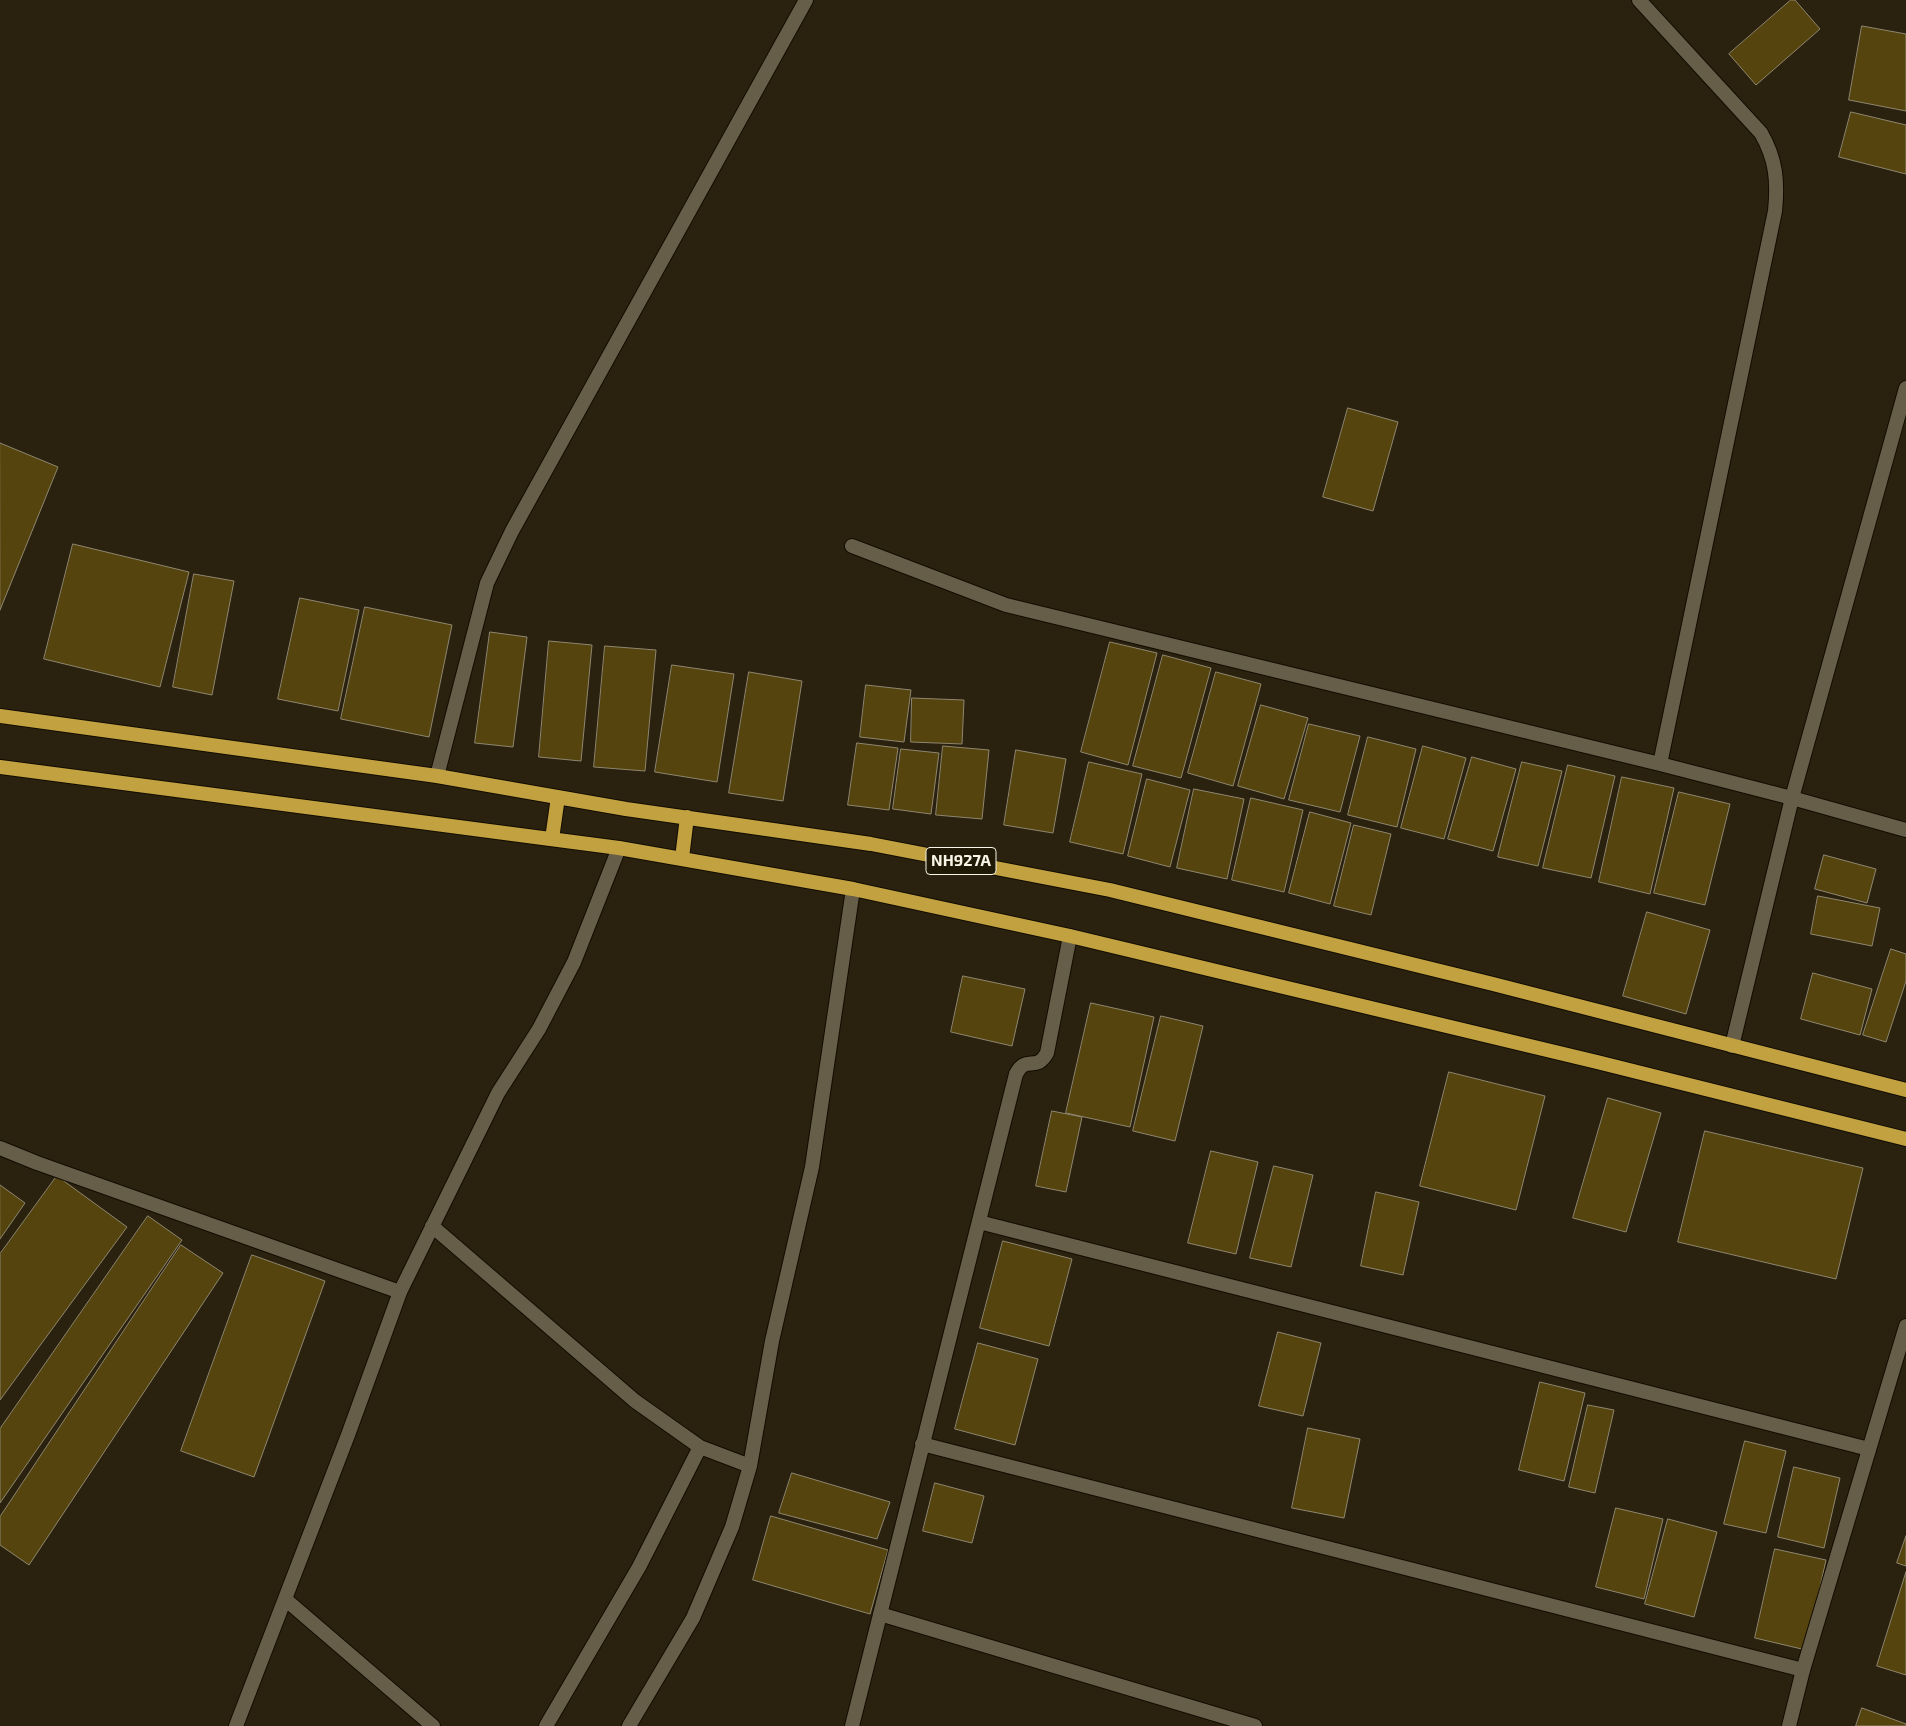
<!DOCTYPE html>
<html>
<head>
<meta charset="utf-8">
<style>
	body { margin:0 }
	canvas { display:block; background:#2a220e }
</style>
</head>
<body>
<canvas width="1906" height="1726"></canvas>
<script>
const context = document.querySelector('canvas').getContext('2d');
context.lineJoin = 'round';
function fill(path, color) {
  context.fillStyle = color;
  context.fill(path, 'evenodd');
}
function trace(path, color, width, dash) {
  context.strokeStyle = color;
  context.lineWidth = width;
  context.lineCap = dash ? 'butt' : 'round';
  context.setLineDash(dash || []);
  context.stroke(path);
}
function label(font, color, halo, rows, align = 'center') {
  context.font = font + ' "Exo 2",sans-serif';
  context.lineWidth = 4;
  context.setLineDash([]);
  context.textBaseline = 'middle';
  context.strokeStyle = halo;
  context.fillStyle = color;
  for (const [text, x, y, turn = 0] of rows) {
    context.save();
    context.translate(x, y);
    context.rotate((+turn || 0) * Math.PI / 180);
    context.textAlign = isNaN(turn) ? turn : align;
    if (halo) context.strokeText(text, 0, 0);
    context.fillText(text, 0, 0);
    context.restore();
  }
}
const building = new Path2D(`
	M 1791,0 L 1795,0 L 1820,29 L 1756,85 L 1729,54 Z
	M 1862,26 L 1906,34 L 1906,111 L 1849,100 Z
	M 1851,112 L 1906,125 L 1906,174 L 1839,157 Z
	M 1348,408 L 1398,422 L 1373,511 L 1323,497 Z
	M 0,443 L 58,467 L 0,610 Z
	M 73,544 L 189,572 L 160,687 L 44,659 Z
	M 194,574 L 234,581 L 212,695 L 173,687 Z
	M 300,598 L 359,610 L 338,711 L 278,699 Z
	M 365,607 L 452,625 L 429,737 L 341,719 Z
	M 490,632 L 527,637 L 513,747 L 475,743 Z
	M 549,641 L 592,645 L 581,761 L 539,757 Z
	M 1110,642 L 1157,653 L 1128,765 L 1081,752 Z
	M 605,646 L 656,650 L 645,771 L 594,767 Z
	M 1163,655 L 1211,668 L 1181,778 L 1133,766 Z
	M 672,665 L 734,674 L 717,782 L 655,772 Z
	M 749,672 L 802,681 L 783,801 L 729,793 Z
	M 1216,672 L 1261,684 L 1233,786 L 1188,773 Z
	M 866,685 L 911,690 L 904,742 L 860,737 Z
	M 912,698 L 964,700 L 962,744 L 911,742 Z
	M 1261,705 L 1308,718 L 1284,799 L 1238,786 Z
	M 1309,724 L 1360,736 L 1340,812 L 1289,800 Z
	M 1368,737 L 1416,749 L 1397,827 L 1348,815 Z
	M 857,743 L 898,748 L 889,810 L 848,805 Z
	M 943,746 L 989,750 L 982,819 L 936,815 Z
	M 1423,746 L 1466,758 L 1444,839 L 1401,828 Z
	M 901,749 L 939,753 L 931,814 L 893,809 Z
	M 1016,750 L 1066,759 L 1053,833 L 1004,825 Z
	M 1472,757 L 1516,769 L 1493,851 L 1448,839 Z
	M 1089,762 L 1142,774 L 1123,854 L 1070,842 Z
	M 1522,762 L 1562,771 L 1538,866 L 1498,857 Z
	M 1568,765 L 1615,776 L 1591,878 L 1543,868 Z
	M 1622,777 L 1674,788 L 1650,894 L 1599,882 Z
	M 1147,779 L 1190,790 L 1170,867 L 1128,856 Z
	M 1194,789 L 1244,799 L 1227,879 L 1177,868 Z
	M 1679,792 L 1730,804 L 1705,905 L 1654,893 Z
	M 1251,798 L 1303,810 L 1284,892 L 1232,880 Z
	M 1310,812 L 1351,823 L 1330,904 L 1289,893 Z
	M 1354,825 L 1391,834 L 1371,915 L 1334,906 Z
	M 1824,855 L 1876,869 L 1867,903 L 1815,889 Z
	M 1818,896 L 1880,908 L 1872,946 L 1811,934 Z
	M 1647,912 L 1710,930 L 1686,1014 L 1623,996 Z
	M 1891,949 L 1906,954 L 1906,981 L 1886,1042 L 1863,1035 Z
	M 1813,973 L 1872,989 L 1860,1035 L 1801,1019 Z
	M 963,976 L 1025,989 L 1012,1046 L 951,1032 Z
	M 1091,1003 L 1154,1017 L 1130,1127 L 1066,1113 Z
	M 1161,1016 L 1203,1026 L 1175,1141 L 1133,1131 Z
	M 1449,1072 L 1545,1096 L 1516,1210 L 1420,1186 Z
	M 1608,1098 L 1661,1113 L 1626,1232 L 1573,1218 Z
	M 1052,1111 L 1082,1117 L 1066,1192 L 1036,1186 Z
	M 1705,1131 L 1863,1168 L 1836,1279 L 1678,1242 Z
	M 1211,1151 L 1258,1162 L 1236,1254 L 1188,1243 Z
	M 1274,1166 L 1313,1175 L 1291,1267 L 1250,1258 Z
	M 57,1176 L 127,1227 L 0,1400 L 0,1254 Z
	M 0,1185 L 25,1203 L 0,1239 Z
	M 1376,1192 L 1419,1202 L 1403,1275 L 1361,1266 Z
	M 148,1216 L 182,1240 L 0,1503 L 0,1429 Z
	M 1003,1241 L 1072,1259 L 1049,1346 L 980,1328 Z
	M 181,1245 L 223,1273 L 29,1565 L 0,1545 L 0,1517 Z
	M 252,1255 L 325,1281 L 254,1477 L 181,1451 Z
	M 1278,1332 L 1321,1343 L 1303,1416 L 1259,1406 Z
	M 978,1343 L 1038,1359 L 1015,1445 L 955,1429 Z
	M 1540,1382 L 1585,1393 L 1564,1481 L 1519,1470 Z
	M 1588,1405 L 1614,1410 L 1595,1493 L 1569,1487 Z
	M 1308,1428 L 1360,1439 L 1344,1518 L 1292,1508 Z
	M 1745,1441 L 1786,1451 L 1766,1533 L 1724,1524 Z
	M 1794,1467 L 1840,1478 L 1824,1548 L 1778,1537 Z
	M 792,1473 L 890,1502 L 877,1539 L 779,1513 Z
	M 935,1483 L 984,1496 L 972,1543 L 923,1531 Z
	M 1616,1508 L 1663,1519 L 1644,1599 L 1596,1587 Z
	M 771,1516 L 888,1550 L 870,1614 L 753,1580 Z
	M 1668,1519 L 1717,1532 L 1694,1617 L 1645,1604 Z
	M 1906,1536 L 1906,1566 L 1897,1563 Z
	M 1775,1549 L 1826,1560 L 1806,1650 L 1755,1638 Z
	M 1906,1572 L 1906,1675 L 1877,1666 Z
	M 1862,1708 L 1906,1724 L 1906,1726 L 1856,1726 Z`);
const service = new Path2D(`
	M 0,1148 L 37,1163 L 400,1292`);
const minor = new Path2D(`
	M 1639,0 L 1761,133 C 1776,159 1778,181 1775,211 L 1660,764
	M 852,546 L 1006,605 L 1660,764 L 1792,798 L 1906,830
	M 437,776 L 487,583 L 512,531 L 806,0
	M 979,1222 L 1869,1449
	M 432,1226 L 635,1401 L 700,1447 L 750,1466
	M 922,1444 L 1803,1670
	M 285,1599 L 433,1726
	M 880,1614 L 1255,1726
	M 236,1726 L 348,1435 L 400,1292 L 498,1093 L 539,1029 L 574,962 L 619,848
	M 546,1726 L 639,1567 L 700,1447
	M 629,1726 L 693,1618 L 732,1527 L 750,1466 L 772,1341 L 812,1167 L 853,889
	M 852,1726 L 1016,1074 C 1026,1054 1036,1073 1047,1053 L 1070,936`);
const tertiary = new Path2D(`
	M 1732,1046 L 1792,798 L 1906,388
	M 1789,1726 L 1803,1670 L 1906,1326`);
const trunk = new Path2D(`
	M 0,716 L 437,776 L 626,809 L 871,844 L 1110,890 L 1493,984 L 1906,1090
	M 0,767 L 619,848 L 853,889 L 1070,936 L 1597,1062 L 1906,1139
	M 552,839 L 558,797
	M 682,858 L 687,817`);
const shields = [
	[961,861,70]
];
const shieldNames = [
	["NH927A",961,861]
];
fill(building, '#55440d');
trace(building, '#8e866f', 1);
trace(service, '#120c00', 16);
trace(minor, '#120c00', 16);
trace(tertiary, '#120c00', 16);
trace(trunk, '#120c00', 16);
trace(service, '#665e48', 14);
trace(minor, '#665e48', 14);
trace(tertiary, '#665e48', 14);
trace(trunk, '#c2a240', 14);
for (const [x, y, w] of shields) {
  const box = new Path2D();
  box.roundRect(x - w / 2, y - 13.5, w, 27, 4);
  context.fillStyle = '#201905';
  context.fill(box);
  trace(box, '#f9f5e8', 1);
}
label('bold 16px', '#f9f5e8', null, shieldNames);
</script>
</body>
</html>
